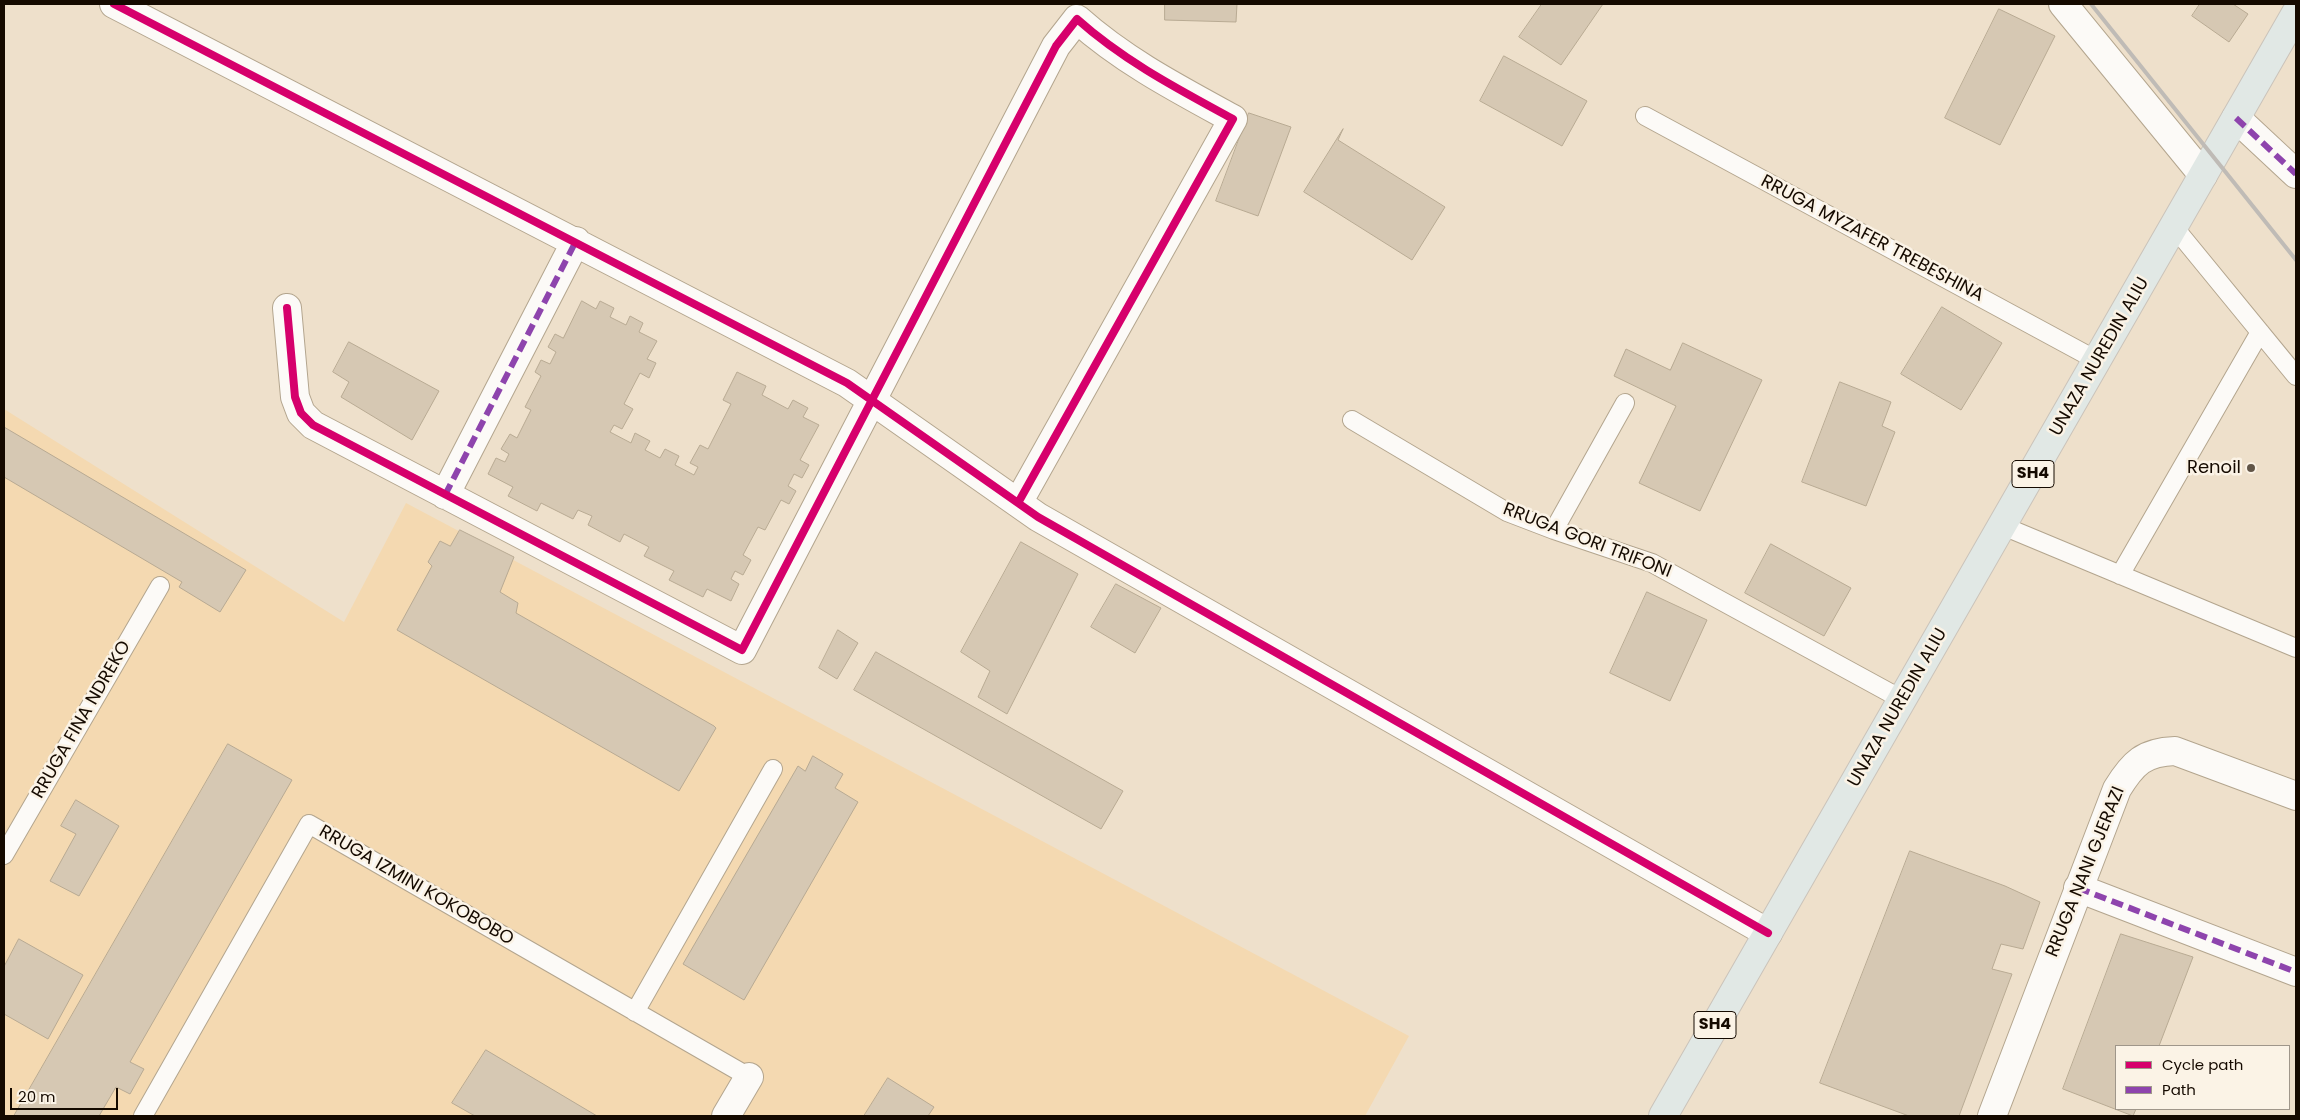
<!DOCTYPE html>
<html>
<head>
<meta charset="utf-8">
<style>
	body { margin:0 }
	#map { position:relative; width:2300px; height:1120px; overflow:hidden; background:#eee0cb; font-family:Poppins,sans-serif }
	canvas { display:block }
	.frame { position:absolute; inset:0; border:5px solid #150a00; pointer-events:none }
	.legend { position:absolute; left:2115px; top:1045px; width:175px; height:65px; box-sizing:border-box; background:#fbf3e6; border:1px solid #9f968a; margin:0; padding:6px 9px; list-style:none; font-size:15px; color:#150a00 }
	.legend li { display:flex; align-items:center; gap:10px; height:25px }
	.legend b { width:25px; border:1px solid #9f968a }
	.scale { position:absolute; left:10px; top:1088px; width:108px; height:22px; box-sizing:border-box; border:2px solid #150a00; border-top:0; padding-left:6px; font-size:15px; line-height:18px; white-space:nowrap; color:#150a00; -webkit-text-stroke:4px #fbf3e6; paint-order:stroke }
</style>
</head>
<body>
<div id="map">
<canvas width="2300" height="1120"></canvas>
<div class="frame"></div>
<ul class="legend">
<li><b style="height:6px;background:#d6006c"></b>Cycle path</li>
<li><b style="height:6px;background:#8e44ad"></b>Path</li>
</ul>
<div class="scale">20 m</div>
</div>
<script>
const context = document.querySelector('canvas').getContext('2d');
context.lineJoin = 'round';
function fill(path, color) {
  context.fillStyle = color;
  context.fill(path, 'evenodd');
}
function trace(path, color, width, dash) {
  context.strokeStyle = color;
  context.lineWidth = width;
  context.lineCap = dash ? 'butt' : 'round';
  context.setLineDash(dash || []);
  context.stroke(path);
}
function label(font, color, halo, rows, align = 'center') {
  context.font = font + ' Poppins,sans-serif';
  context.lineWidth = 5;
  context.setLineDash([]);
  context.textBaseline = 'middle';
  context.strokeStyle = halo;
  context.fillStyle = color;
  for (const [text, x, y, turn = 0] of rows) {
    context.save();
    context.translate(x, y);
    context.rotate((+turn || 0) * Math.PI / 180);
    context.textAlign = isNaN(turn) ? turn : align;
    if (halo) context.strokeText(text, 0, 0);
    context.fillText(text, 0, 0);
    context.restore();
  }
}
const built = new Path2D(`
	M 4,409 L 344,622 L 406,503 L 1409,1036 L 1365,1116 L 745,1116 L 722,1104 L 715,1116 L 4,1116 Z`);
const building = new Path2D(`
	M 1165,4 L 1237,4 L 1236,22 L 1165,20 Z
	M 1542,4 L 1603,4 L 1561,65 L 1519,37 Z
	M 2200,4 L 2233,4 L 2248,14 L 2229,42 L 2192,16 Z
	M 1999,9 L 2055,36 L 2000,145 L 1945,118 Z
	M 1504,56 L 1587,101 L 1562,146 L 1480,101 Z
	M 1249,113 L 1291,127 L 1258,216 L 1216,201 Z
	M 1343,129 L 1338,140 L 1445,207 L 1412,260 L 1304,192 Z
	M 582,301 L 596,309 L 600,301 L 614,308 L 610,317 L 626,325 L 630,316 L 643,323 L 639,332 L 657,341 L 647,359 L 656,363 L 649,378 L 640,373 L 624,404 L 633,409 L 622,429 L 614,425 L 610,432 L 631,443 L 635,433 L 650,441 L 645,450 L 660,458 L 665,449 L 679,456 L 675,465 L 694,475 L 698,467 L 690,463 L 700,445 L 708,449 L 731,404 L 723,400 L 737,372 L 766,386 L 762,395 L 788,409 L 793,400 L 808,408 L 803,417 L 819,425 L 800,460 L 809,465 L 802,478 L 794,474 L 788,486 L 796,491 L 789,504 L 781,500 L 765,530 L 758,527 L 743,555 L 751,560 L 743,575 L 735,571 L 731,579 L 739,584 L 731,601 L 707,589 L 703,597 L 669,580 L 674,571 L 644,556 L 649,547 L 624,534 L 620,542 L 588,525 L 592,516 L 578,510 L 573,519 L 541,503 L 537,511 L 508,496 L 513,487 L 488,474 L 496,458 L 505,462 L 509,454 L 501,449 L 510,434 L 517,438 L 531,410 L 525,407 L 541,376 L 535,372 L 541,360 L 550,364 L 556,352 L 548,347 L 555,334 L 563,338 Z
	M 1942,307 L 2002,343 L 1961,410 L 1901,374 Z
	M 349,342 L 439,391 L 412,440 L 341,397 L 349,382 L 333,372 Z
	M 1683,343 L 1762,380 L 1700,511 L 1639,483 L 1676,406 L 1614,376 L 1626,349 L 1670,370 Z
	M 1840,382 L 1891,402 L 1882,426 L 1895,432 L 1866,506 L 1802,482 Z
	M 4,427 L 246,570 L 220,612 L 179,587 L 182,582 L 4,477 Z
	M 460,530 L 514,557 L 500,592 L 518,603 L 516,613 L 714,726 L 716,728 L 679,791 L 397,630 L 432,566 L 428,562 L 440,541 L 450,546 Z
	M 1021,542 L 1078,574 L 1007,714 L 978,697 L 990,671 L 961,652 Z
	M 1771,544 L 1851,588 L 1824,636 L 1745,593 Z
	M 1116,584 L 1161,608 L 1135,653 L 1091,627 Z
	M 1647,592 L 1707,620 L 1670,701 L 1610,673 Z
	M 838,630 L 858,643 L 837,679 L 819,668 Z
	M 876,652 L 1123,791 L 1101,829 L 854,690 Z
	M 228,744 L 292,780 L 130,1062 L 144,1069 L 130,1094 L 116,1087 L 99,1116 L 14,1116 Z
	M 813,756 L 843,774 L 835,788 L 858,802 L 744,1000 L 683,964 L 798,766 L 805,771 Z
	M 76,800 L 119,826 L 79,896 L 50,881 L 76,834 L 61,826 Z
	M 1910,851 L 2005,886 L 2040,902 L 2023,949 L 2001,944 L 1992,969 L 2012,974 L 1959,1116 L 1909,1116 L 1820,1083 Z
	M 2121,934 L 2193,957 L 2159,1046 L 2116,1046 L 2116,1109 L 2136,1109 L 2133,1116 L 2063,1089 Z
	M 19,939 L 83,975 L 48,1039 L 4,1014 L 4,967 Z
	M 486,1050 L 597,1116 L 475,1116 L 452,1103 Z
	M 888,1078 L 934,1107 L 928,1116 L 864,1116 Z`);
const lane = new Path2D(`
	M 1645,116 L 2098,361
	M 2174,227 L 2296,376
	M 1352,420 L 1507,512 L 1554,530 L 1652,563 L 1903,700
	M 2003,526 L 2296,648
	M 1554,530 L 1625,403
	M 2120,575 L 2260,332
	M 4,855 L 160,586
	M 635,1012 L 773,769
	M 143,1116 L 309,824 L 749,1077`);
const street = new Path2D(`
	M 114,4 L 847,383 L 1038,517 L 1768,933
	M 2063,4 L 2203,175
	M 2236,118 L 2296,174
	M 287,308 L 295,397 L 301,413 L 313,425 L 742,650 L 1056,46 L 1077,19 C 1124,61 1178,89 1233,119 L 1018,503
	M 445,495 L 576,241
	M 2078,888 L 2296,972
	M 726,1116 L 749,1077
	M 1992,1116 L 2117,789 C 2133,763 2144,752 2175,751 L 2296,796`);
const primary = new Path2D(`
	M 1663,1116 L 2296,13`);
const rail = new Path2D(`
	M 2091,4 L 2296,260`);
const quiet = new Path2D(`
	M 2236,118 L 2296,174
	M 445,495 L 576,241
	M 2078,888 L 2296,972`);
const cycleway = new Path2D(`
	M 114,4 L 847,383 L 1038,517 L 1768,933
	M 287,308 L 295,397 L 301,413 L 313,425 L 742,650 L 1056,46 L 1077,19 C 1124,61 1178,89 1233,119 L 1018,503`);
const markers = [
	[2251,468,5,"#615547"]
];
const shields = [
	[2033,474,42],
	[1715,1025,42]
];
const shieldNames = [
	["SH4",2033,474],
	["SH4",1715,1025]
];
const streetNames = [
	["RRUGA MYZAFER TREBESHINA",1872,239,28],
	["UNAZA NUREDIN ALIU",2100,357,-60],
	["RRUGA GORI TRIFONI",1587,541,21],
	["UNAZA NUREDIN ALIU",1898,708,-60],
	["RRUGA FINA NDREKO",82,720,-60],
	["RRUGA NANI GJERAZI",2086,872,-68],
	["RRUGA IZMINI KOKOBOBO",416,886,30]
];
const poiNames = [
	["Renoil",2241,468]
];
fill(built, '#f4d9b1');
fill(building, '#d6c8b3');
trace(building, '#b8aa93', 1);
trace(lane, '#b3a58e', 20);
trace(street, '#b3a58e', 30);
trace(primary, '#cac3ba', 30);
trace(lane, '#fcfaf7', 18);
trace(street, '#fcfaf7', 28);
trace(primary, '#e1e8e5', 28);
trace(rail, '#bfbbb6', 4);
trace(quiet, '#8e44ad', 6, [12, 6]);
trace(cycleway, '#d6006c', 8);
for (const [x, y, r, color] of markers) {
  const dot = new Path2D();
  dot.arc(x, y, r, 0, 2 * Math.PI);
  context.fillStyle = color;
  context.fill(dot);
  trace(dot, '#fbf3e6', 2);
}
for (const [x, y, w] of shields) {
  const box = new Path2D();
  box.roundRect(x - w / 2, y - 13.5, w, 27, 4);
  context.fillStyle = '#fbf3e6';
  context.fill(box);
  trace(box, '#150a00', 1);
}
label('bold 16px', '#150a00', null, shieldNames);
label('18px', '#150a00', '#fbf3e6', streetNames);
label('18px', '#150a00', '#fbf3e6', poiNames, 'right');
</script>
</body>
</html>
